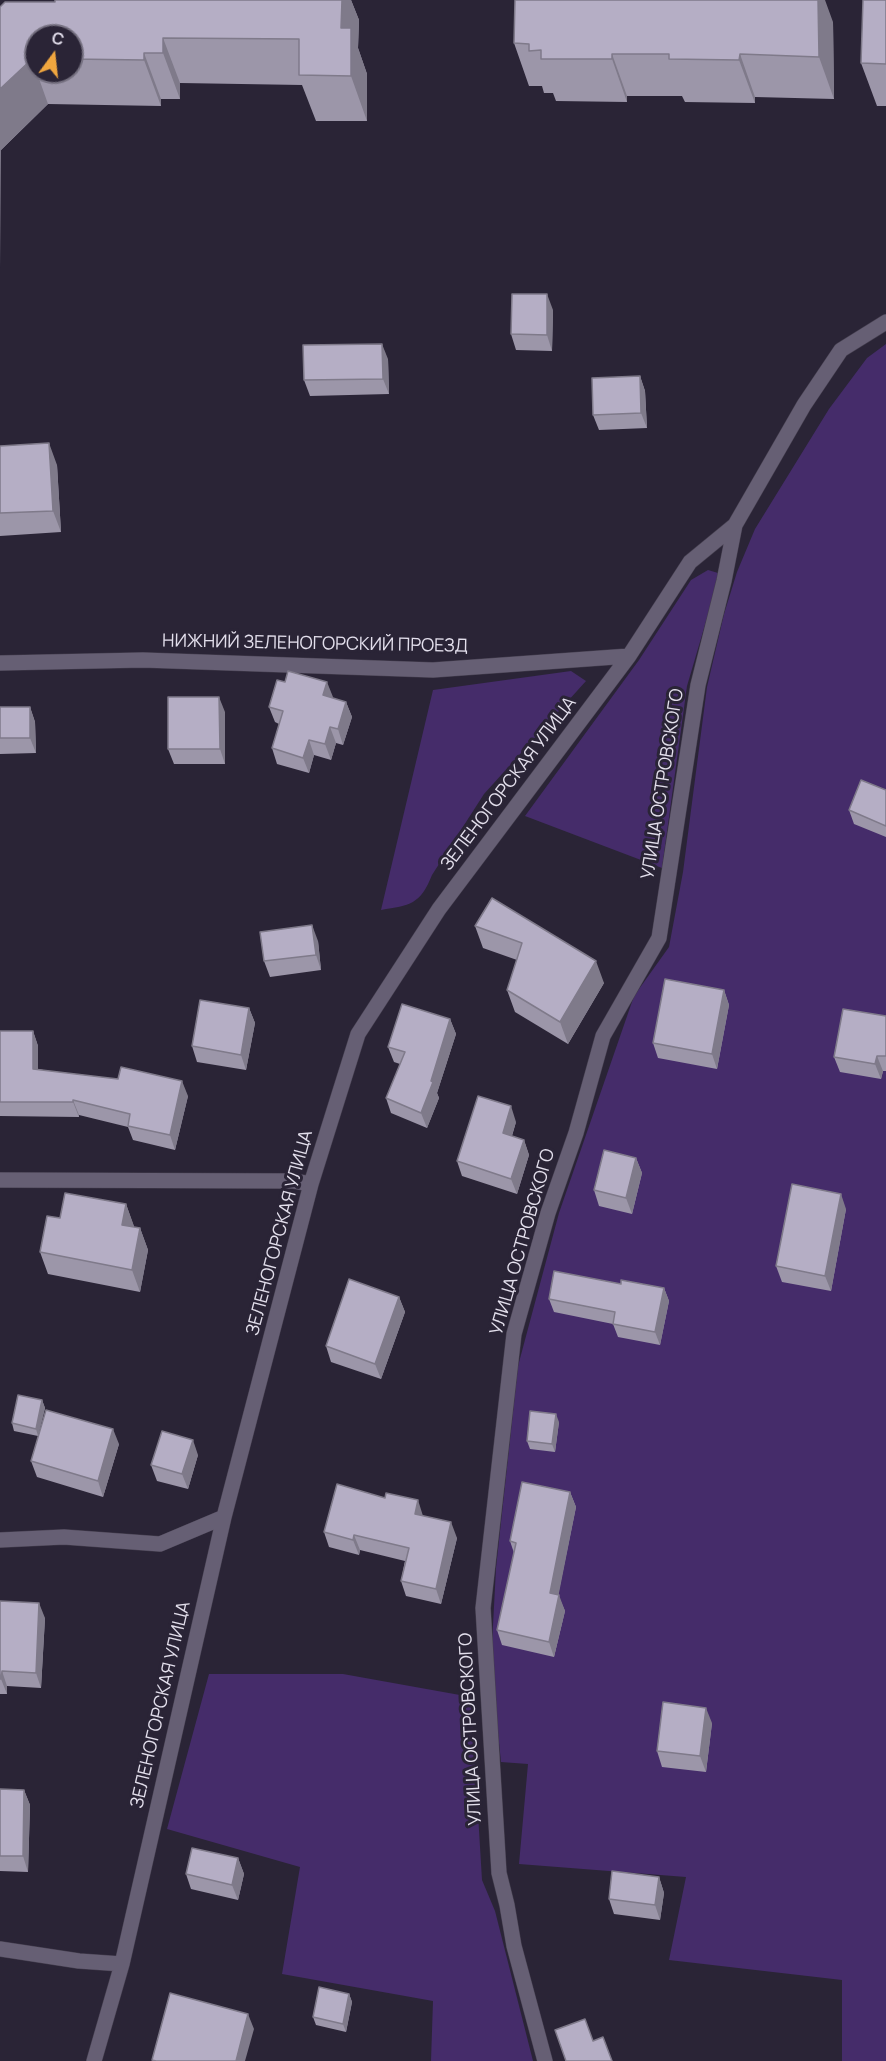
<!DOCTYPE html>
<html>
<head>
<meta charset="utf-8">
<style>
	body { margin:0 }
	#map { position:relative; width:886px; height:2061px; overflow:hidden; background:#2a2436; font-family:Manrope,sans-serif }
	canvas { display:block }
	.north { position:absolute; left:24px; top:24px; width:60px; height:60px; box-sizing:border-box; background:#2a2436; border:2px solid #746f7f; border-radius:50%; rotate:15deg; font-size:16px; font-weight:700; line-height:24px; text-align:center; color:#e3dfec }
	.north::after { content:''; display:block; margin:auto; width:21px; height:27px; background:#f0a63f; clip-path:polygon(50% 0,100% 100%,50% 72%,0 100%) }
</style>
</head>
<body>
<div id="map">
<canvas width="886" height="2061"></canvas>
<div class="north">С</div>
</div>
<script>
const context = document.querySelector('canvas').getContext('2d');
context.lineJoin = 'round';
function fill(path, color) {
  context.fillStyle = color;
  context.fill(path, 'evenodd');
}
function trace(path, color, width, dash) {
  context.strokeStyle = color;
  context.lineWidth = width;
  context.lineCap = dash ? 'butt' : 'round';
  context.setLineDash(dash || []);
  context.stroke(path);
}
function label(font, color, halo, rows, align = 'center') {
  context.font = font + ' Manrope,sans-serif';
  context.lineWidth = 6;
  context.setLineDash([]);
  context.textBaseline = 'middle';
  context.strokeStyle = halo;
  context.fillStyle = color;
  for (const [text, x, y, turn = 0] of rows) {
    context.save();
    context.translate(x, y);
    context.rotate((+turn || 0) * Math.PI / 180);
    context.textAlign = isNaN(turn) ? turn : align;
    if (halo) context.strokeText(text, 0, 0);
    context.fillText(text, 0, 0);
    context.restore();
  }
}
const green = new Path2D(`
	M 886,344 L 886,2061 L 842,2061 L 842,1980 L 669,1960 L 686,1877 L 519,1864 L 528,1764 L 501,1762 L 491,1664 L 496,1568 L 518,1366 L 559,1213 L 634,996 L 669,947 L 683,872 L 707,687 L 724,614 L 737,572 L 755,529 L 829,409 L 867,358 Z
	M 708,570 L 718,573 L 717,584 L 687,686 L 662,868 L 525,816 L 639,660 L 691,580 Z
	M 571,671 L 586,681 L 484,794 L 432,875 C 420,905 410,905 381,910 L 433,690 Z
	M 209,1674 L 343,1674 L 471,1697 L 482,1880 L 495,1911 L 533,2061 L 431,2061 L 433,2001 L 282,1974 L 300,1867 L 167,1829 Z`);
const minor = new Path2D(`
	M 0,663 L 143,660 L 433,670 L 629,656
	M 0,1180 L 294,1181 L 311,1184
	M 0,1540 L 64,1537 L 160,1544 L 224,1517
	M 0,1949 L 79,1961 L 122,1964
	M 94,2061 L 122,1964 L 224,1517 L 311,1184 L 358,1034 L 439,909 L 629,656 L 690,562 L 735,525
	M 545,2061 L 514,1946 L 507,1905 L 499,1873 L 483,1608 L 514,1334 L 548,1213 L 576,1133 L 603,1036 L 659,938 L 698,685 L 724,581 L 735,525 L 804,405 L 841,350 L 886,322`);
const wall = new Path2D(`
	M 55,0 L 351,0 L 359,20 L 358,48 L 367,74 L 367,121 L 316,121 L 302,85 L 180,83 L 180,99 L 161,99 L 161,106 L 48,104 L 1,150 L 0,7 L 55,2 ZM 36,36 L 72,36 L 72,72 L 36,72 Z
	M 886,0 L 886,106 L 877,106 L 861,63 Z
	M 833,22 L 834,99 L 755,97 L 755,103 L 685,102 L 682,96 L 627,96 L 627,102 L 556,101 L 553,93 L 544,93 L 542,86 L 529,86 L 514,43 Z
	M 553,310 L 552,351 L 516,350 L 511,334 Z
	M 388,359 L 389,394 L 310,396 L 304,380 Z
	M 640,376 L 645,391 L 647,428 L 599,430 L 593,415 Z
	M 0,446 L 57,465 L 61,532 L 0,536 Z
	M 333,698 L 346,702 L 352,717 L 343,745 L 336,743 L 331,760 L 314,755 L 309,773 L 277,764 L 272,748 L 279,724 L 275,722 L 269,707 Z
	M 0,707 L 30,707 L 35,722 L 36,753 L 0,754 Z
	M 225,712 L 225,764 L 174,764 L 168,749 Z
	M 886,790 L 886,837 L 854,824 L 849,810 Z
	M 492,898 L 604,983 L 568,1044 L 515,1012 L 507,990 L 517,960 L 483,948 L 475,926 Z
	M 318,941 L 321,970 L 270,977 L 264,961 Z
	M 724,990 L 729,1005 L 717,1069 L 658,1058 L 653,1043 Z
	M 249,1008 L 255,1023 L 246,1070 L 197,1062 L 192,1046 Z
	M 886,1016 L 886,1071 L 883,1071 L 881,1079 L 840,1072 L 834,1057 Z
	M 450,1019 L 456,1034 L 437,1093 L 439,1098 L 427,1128 L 391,1113 L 386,1098 L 400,1064 L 394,1062 L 388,1047 Z
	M 0,1031 L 33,1031 L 38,1046 L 38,1069 L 188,1096 L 175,1150 L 133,1140 L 128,1127 L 79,1115 L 79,1117 L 0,1116 Z
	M 516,1122 L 512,1136 L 524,1140 L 529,1155 L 517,1194 L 462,1176 L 457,1161 Z
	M 636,1158 L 642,1173 L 632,1214 L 599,1206 L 594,1190 Z
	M 126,1204 L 134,1227 L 140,1228 L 148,1250 L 140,1292 L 48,1274 L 40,1252 L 60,1218 Z
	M 846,1209 L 831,1291 L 782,1282 L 776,1266 Z
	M 621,1284 L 664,1288 L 669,1301 L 660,1345 L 618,1337 L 613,1324 L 554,1312 L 549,1299 Z
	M 399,1297 L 405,1312 L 381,1379 L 331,1362 L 326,1346 Z
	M 42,1400 L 45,1408 L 38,1436 L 14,1431 L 12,1423 Z
	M 559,1422 L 555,1452 L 530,1449 L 527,1441 Z
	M 119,1444 L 103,1497 L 37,1477 L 31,1461 Z
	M 198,1455 L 188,1489 L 157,1481 L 151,1465 Z
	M 570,1492 L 576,1507 L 558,1595 L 565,1611 L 554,1657 L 502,1645 L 497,1630 L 514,1553 L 510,1541 Z
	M 423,1516 L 457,1538 L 441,1604 L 406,1596 L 401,1581 L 405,1561 L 360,1550 L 359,1555 L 329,1547 L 324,1532 Z
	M 0,1601 L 45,1618 L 41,1688 L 7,1686 L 7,1694 L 0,1694 Z
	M 712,1723 L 706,1772 L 662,1767 L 657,1751 Z
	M 0,1789 L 24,1790 L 30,1805 L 28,1872 L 0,1871 Z
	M 238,1858 L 244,1874 L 238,1900 L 191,1889 L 186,1874 Z
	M 659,1877 L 664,1893 L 660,1920 L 614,1914 L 609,1899 Z
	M 349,1994 L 352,2002 L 346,2032 L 316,2025 L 313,2017 Z`);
const shadedWall = new Path2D(`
	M 342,0 L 351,0 L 359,20 L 358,48 L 367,74 L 367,121 L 351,76 L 341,28 Z
	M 818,0 L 825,0 L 833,22 L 834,99 L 819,57 Z
	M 163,38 L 180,83 L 180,99 L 163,53 Z
	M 144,53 L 161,99 L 161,106 L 144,60 Z
	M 612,54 L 627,96 L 627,102 L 612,59 Z
	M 740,54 L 755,97 L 755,103 L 739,60 Z
	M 32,59 L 48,104 L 1,150 L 0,268 L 0,89 Z
	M 547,294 L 553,310 L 552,351 L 547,335 Z
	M 382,344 L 388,359 L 389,394 L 383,379 Z
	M 640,376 L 645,391 L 647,428 L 641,413 Z
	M 49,443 L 57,465 L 61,532 L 53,511 Z
	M 327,682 L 333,697 L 329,710 L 323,695 Z
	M 219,697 L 225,712 L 225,764 L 220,749 Z
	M 346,702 L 352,717 L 343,745 L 338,729 Z
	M 30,707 L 35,722 L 36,753 L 30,738 Z
	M 330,727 L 336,743 L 331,760 L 325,744 Z
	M 309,740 L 314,755 L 309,773 L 303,758 Z
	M 312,925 L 318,941 L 321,970 L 316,955 Z
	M 596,961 L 604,983 L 568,1044 L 560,1022 Z
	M 724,990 L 729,1005 L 717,1069 L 712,1054 Z
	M 249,1008 L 255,1023 L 246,1070 L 241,1055 Z
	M 450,1019 L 456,1034 L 437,1093 L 439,1098 L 427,1128 L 421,1113 Z
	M 33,1031 L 38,1046 L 38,1083 L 33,1069 Z
	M 877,1056 L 883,1071 L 881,1079 L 875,1064 Z
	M 182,1081 L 188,1096 L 175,1150 L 170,1135 Z
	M 73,1100 L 79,1115 L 79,1117 L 73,1102 Z
	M 511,1106 L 516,1122 L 508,1148 L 503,1133 Z
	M 524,1140 L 529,1155 L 517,1194 L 511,1179 Z
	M 636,1158 L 642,1173 L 632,1214 L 626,1198 Z
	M 841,1194 L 846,1209 L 831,1291 L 825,1276 Z
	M 126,1204 L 134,1226 L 130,1247 L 122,1225 Z
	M 140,1228 L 148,1250 L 140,1292 L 132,1270 Z
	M 664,1288 L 669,1301 L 660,1345 L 655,1332 Z
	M 399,1297 L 405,1312 L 381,1379 L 375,1364 Z
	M 42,1400 L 45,1408 L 38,1436 L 36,1429 Z
	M 556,1414 L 559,1422 L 555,1452 L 552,1444 Z
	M 113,1429 L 119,1444 L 103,1497 L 98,1481 Z
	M 193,1440 L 198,1455 L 188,1489 L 182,1474 Z
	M 570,1492 L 576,1507 L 556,1608 L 550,1593 Z
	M 418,1500 L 423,1516 L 420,1529 L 415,1514 Z
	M 451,1522 L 457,1538 L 441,1604 L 436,1589 Z
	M 354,1535 L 360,1550 L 359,1555 L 353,1540 Z
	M 559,1595 L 565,1611 L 554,1657 L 549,1642 Z
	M 39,1603 L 45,1618 L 41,1688 L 36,1673 Z
	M 2,1671 L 7,1686 L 7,1694 L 1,1679 Z
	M 706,1708 L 712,1723 L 706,1772 L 700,1756 Z
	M 24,1790 L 30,1805 L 28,1872 L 23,1856 Z
	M 238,1858 L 244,1874 L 238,1900 L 232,1885 Z
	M 659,1877 L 664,1893 L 660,1920 L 655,1905 Z
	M 349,1994 L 352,2002 L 346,2032 L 343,2024 Z
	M 248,2014 L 254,2029 L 245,2061 L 236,2061 Z`);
const building = new Path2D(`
	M 55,0 L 342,0 L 341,28 L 351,28 L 351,76 L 299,75 L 299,39 L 163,38 L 163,53 L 144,53 L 144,60 L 72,59 L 72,36 L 36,36 L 36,59 L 32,59 L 0,89 L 0,7 L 5,2 L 55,2 Z
	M 515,0 L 818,0 L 819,57 L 740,54 L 739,60 L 669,59 L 669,54 L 612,54 L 612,59 L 541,59 L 541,50 L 529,51 L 529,44 L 514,43 Z
	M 863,0 L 886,0 L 886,64 L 861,63 Z
	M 512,294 L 547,294 L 547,335 L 511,334 Z
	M 382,344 L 383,379 L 304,380 L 303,345 Z
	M 640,376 L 641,413 L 593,415 L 592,378 Z
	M 49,443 L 53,511 L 0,513 L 0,446 Z
	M 288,671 L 327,682 L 323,695 L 346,702 L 338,729 L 330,727 L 325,744 L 309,740 L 303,758 L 272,748 L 283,711 L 269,707 L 277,680 L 285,682 Z
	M 168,697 L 219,697 L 220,749 L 168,749 Z
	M 0,707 L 30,707 L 30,738 L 0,738 Z
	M 861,780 L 886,790 L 886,826 L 849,810 Z
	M 492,898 L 596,961 L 560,1022 L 507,990 L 522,943 L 475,926 Z
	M 312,925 L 316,955 L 264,961 L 260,932 Z
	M 665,979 L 724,990 L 712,1054 L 653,1043 Z
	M 200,1000 L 249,1008 L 241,1055 L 192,1046 Z
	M 402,1004 L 450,1019 L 431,1081 L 433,1082 L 421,1113 L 386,1098 L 405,1052 L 388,1047 Z
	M 843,1009 L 886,1016 L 886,1056 L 877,1056 L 875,1064 L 834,1057 Z
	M 0,1031 L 33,1031 L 33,1069 L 118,1079 L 121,1067 L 182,1081 L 170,1135 L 128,1126 L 130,1114 L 73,1100 L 73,1102 L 0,1102 Z
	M 478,1096 L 511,1106 L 503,1133 L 524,1140 L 511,1179 L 457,1161 Z
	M 604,1150 L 636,1158 L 626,1198 L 594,1190 Z
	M 792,1184 L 841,1194 L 825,1276 L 776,1266 Z
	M 65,1193 L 126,1204 L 122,1225 L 140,1228 L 132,1270 L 40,1252 L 47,1216 L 60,1218 Z
	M 554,1271 L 621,1284 L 621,1280 L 664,1288 L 655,1332 L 613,1324 L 615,1312 L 549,1299 Z
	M 349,1279 L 399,1297 L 375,1364 L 326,1346 Z
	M 18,1395 L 42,1400 L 36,1429 L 12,1423 Z
	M 46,1410 L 113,1429 L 98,1481 L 31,1461 Z
	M 530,1411 L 556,1414 L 552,1444 L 527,1441 Z
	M 162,1431 L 193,1440 L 182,1474 L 151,1465 Z
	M 522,1482 L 570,1492 L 550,1593 L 559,1595 L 549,1642 L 497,1630 L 516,1543 L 510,1541 Z
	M 337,1484 L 385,1498 L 386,1493 L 418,1500 L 415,1514 L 451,1522 L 436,1589 L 401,1581 L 409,1548 L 354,1535 L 353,1540 L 324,1532 Z
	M 0,1601 L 39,1603 L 36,1673 L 2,1671 L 1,1679 L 0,1679 Z
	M 663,1702 L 706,1708 L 700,1756 L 657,1751 Z
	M 0,1789 L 24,1790 L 23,1856 L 0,1856 Z
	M 192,1848 L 238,1858 L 232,1885 L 186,1874 Z
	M 612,1871 L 659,1877 L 655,1905 L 609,1899 Z
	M 319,1987 L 349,1994 L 343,2024 L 313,2017 Z
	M 170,1993 L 248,2014 L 236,2061 L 156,2061 L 152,2060 Z
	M 585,2019 L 593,2041 L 603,2037 L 612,2061 L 566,2061 L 555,2030 Z`);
const streetNames = [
	["НИЖНИЙ ЗЕЛЕНОГОРСКИЙ ПРОЕЗД",315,644,1],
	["ЗЕЛЕНОГОРСКАЯ УЛИЦА",509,784,-53],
	["УЛИЦА ОСТРОВСКОГО",663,784,-81],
	["ЗЕЛЕНОГОРСКАЯ УЛИЦА",280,1233,-75],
	["УЛИЦА ОСТРОВСКОГО",523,1242,-74],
	["ЗЕЛЕНОГОРСКАЯ УЛИЦА",161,1705,-77],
	["УЛИЦА ОСТРОВСКОГО",471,1729,-93]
];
fill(green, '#452c6a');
trace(minor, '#453f4f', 16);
trace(minor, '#665f74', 15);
fill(wall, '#9c96a9');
fill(shadedWall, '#7f7a8a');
fill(building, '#b5aec5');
trace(building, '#7f7a8a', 1.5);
label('18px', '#e3dfec', '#2a2436', streetNames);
</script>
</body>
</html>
